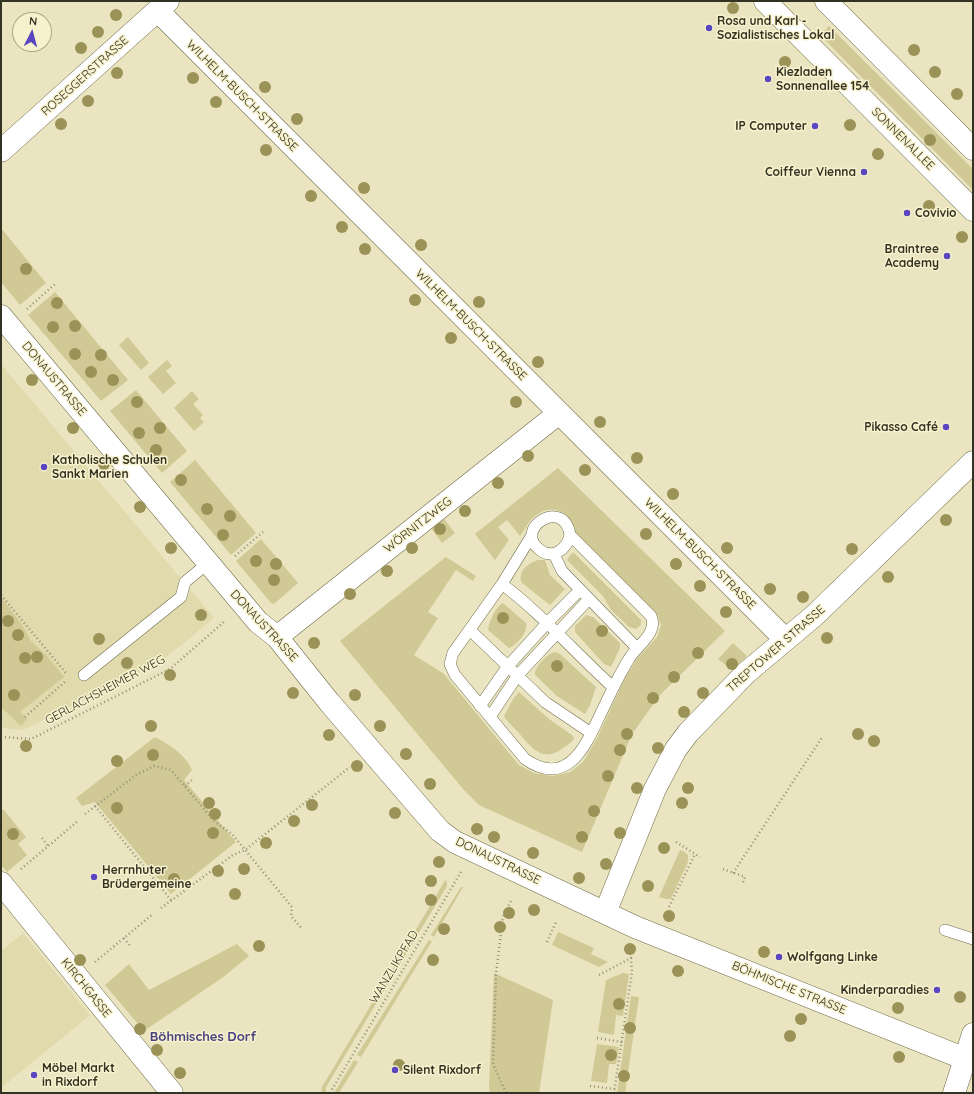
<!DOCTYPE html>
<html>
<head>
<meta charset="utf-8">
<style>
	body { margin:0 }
	#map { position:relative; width:974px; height:1094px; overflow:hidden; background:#eae5c0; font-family:Quicksand,sans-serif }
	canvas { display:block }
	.frame { position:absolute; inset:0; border:2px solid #343223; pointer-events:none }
	.north { position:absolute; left:12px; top:12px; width:40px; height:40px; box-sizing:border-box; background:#f7f2cd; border:1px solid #a9a589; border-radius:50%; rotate:6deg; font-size:11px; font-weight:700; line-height:16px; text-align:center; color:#343223 }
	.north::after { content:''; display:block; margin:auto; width:14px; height:18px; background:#5a47bf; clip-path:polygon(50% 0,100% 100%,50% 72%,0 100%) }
</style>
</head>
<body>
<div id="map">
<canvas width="974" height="1094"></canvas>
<div class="frame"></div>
<div class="north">N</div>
</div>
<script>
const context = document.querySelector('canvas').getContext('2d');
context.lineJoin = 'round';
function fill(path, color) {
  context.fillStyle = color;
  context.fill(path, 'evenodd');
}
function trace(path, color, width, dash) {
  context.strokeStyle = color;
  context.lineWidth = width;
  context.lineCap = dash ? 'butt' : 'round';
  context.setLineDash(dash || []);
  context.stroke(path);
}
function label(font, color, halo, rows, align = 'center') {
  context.font = font + ' Quicksand,sans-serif';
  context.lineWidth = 3;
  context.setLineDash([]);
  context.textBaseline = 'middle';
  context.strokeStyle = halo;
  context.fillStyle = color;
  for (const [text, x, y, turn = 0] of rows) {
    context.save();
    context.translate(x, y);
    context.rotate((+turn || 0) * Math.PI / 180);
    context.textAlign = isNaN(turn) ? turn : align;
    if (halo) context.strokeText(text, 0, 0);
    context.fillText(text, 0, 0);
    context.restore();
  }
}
const built = new Path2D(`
	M 1,364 L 214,618 L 164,659 L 23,730 L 1,728 Z
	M 23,933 L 90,1015 L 1,1088 L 1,951 Z`);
const green = new Path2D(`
	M 829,26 L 973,169 L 973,190 L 820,35 Z
	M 1,228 L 46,283 L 20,305 L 1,282 Z
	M 55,292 L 128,380 L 101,401 L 28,315 Z
	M 128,337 L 149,363 L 141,370 L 119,345 Z
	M 167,360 L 172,366 L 166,371 L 176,383 L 163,394 L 148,377 Z
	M 136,390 L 187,451 L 162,473 L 110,411 Z
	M 192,391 L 199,399 L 193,404 L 203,415 L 200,418 L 204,422 L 194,431 L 174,408 Z
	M 195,460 L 256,533 L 231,555 L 170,482 Z
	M 558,468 L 725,631 L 660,695 L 632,734 L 582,852 L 479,805 L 463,789 L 340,641 L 446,557 L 476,576 L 473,581 L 456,570 L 428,612 L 438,618 L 414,655 L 444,674 L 519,765 L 534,773 L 553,776 L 570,772 L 583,762 L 597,738 L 625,678 L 637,659 L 657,637 L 661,625 L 657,614 L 575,532 C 570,512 553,502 535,516 C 529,521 525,529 520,536 L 507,520 L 498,527 L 509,540 L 495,560 L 475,534 Z
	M 441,515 L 455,533 L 442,543 L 430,527 Z
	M 261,539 L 298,583 L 274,604 L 271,603 L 236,561 Z
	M 574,553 L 641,620 L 641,625 L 636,629 L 629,627 L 611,610 L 603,596 L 567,560 L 571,554 Z
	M 538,560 L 545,560 L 550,575 L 565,589 L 550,605 L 522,583 C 517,572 528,563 538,560 Z
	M 1,597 L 22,625 L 31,641 L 48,657 L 64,677 L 20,712 L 27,719 L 21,726 L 1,707 Z
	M 503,603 L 526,623 C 528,632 518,644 509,648 L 488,630 C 489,622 495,607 503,603 Z
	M 586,615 L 593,617 L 620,643 L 620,648 L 611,667 L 604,664 L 575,632 L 575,626 Z
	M 733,643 L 747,656 L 732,670 L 718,659 Z
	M 555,652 L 560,654 L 596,687 L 590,705 L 585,714 L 557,696 L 535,675 C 534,667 548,653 555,652 Z
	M 519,692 L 549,719 L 572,735 L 574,738 C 572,743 567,745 563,748 C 542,764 531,747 518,732 C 513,727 507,721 504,716 L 513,699 Z
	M 155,737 C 170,745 185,754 192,770 L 184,780 L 236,842 L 171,894 L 95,802 L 82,806 L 76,798 Z
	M 3,809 L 26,837 L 18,844 L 27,855 L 7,872 L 1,865 L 1,811 Z
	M 680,850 L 683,851 L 688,855 L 688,862 L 671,899 L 666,899 L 659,897 Z
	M 446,879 L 447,886 L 326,1087 L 326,1093 L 321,1093 L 322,1087 Z
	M 461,887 L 463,887 L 434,937 L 431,935 Z
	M 558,932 L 594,948 L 591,954 L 608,962 L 599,967 L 552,945 Z
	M 429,940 L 432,941 L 361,1057 L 357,1055 Z
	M 237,944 L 249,956 L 222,978 L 144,1031 L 105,985 L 129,964 L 149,990 Z
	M 494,973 L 553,1000 L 539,1093 L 490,1093 L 489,1087 Z
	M 623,973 L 629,974 L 623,1016 L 616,1015 L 614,1035 L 598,1032 L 606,980 Z
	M 631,996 L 639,997 L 625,1093 L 617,1093 Z
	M 597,1044 L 619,1047 L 616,1064 L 609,1064 L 607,1083 L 591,1081 Z
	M 354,1060 L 358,1062 L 339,1093 L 334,1093 Z`);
const path = new Path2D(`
	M 27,309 L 55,284
	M 235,556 L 263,532
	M 1,595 L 66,673
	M 25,717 L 67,680
	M 1,737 L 31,739 L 170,669 L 225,621
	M 185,786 L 193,779
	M 95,806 L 171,900
	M 85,814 L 136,775 L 154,766 L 171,770 L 215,822 L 232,834 L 292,907 L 291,916 L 302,929
	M 42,838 L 48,846
	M 676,842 L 700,857
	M 21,869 L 78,821
	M 723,869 L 745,877 L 742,885
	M 733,873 L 823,736
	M 669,907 L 695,854
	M 161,908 L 233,855 L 245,850 L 350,767
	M 124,938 L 131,947
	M 547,942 L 556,922
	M 95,962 L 153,914
	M 599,975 L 631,958 L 632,972 L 614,1093
	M 597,1038 L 622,1042
	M 590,1086 L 615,1089
	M 330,1093 L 461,872
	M 506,1093 L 493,1064 L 496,974 L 503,917 L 511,901`);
const lane = new Path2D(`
	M 532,535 L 502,584 L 453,653 L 450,664 L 455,675 L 525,759 C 568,789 586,745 601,713 C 610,695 618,676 629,659 C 636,646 659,633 651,616 L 570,535 C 564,496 512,529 540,550 C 553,560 567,549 570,535
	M 554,554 L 562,571 L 637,648
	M 502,584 C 543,615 575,653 613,687
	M 470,630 L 545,702 L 591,733
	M 84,675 L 181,597 L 185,582 L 208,563
	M 480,706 L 508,666 L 548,622 L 580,590
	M 490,717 L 518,675 L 589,599
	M 945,930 L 973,939`);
const street = new Path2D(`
	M 158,11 L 785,639
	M 1,151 L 168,1
	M 1,316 L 258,622 L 277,637 L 329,702 L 440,831 L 455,842 L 635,927 L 973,1062
	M 277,637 L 559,413
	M 1,883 L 172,1093
	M 605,913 L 655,789 L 676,749 L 688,733 L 746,673 L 815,615 L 973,462
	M 954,1093 L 973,1034`);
const secondary = new Path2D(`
	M 765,1 L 973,210
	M 826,1 L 973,149`);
const trees = [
	[733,8],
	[116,15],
	[98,32],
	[81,48],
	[914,50],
	[785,62],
	[935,72],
	[117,73],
	[193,78],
	[265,87],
	[957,94],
	[88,101],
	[216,102],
	[297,119],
	[61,124],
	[850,125],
	[930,140],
	[266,150],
	[878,154],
	[364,188],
	[311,196],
	[929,206],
	[342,227],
	[962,237],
	[421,245],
	[365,249],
	[26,269],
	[415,300],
	[479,302],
	[57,303],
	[75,326],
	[53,327],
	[451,338],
	[75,354],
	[101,355],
	[538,362],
	[91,372],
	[32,380],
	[113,380],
	[137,402],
	[516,402],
	[600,422],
	[73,428],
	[160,428],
	[139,433],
	[156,450],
	[528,456],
	[637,458],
	[104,464],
	[585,470],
	[181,480],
	[498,483],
	[673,494],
	[140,507],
	[207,509],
	[465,511],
	[230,516],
	[946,520],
	[440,529],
	[646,534],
	[223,535],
	[171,548],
	[412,548],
	[727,548],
	[852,549],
	[256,561],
	[276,564],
	[676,564],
	[387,571],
	[888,577],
	[274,580],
	[700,586],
	[770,589],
	[350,594],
	[803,597],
	[726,612],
	[201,615],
	[503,618],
	[8,621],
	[602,631],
	[18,635],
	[827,638],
	[99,639],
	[314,643],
	[698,653],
	[37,657],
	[25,658],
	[127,663],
	[732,664],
	[557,666],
	[170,675],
	[674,677],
	[293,693],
	[703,693],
	[14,695],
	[355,695],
	[653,698],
	[684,712],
	[151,726],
	[380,726],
	[627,734],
	[858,734],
	[329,735],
	[874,741],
	[26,746],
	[658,748],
	[620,750],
	[406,754],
	[153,755],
	[117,761],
	[357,766],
	[608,776],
	[430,784],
	[637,788],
	[688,788],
	[209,803],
	[682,803],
	[312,805],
	[117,808],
	[594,811],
	[395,813],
	[215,814],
	[294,821],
	[477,829],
	[213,833],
	[620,833],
	[13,834],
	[494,837],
	[582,837],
	[266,843],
	[664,848],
	[533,853],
	[439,862],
	[606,864],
	[244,869],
	[218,871],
	[579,878],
	[174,879],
	[431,881],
	[648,886],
	[235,894],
	[431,900],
	[534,910],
	[509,913],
	[669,916],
	[500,927],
	[444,929],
	[259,946],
	[630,949],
	[764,952],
	[80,960],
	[433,960],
	[678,971],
	[960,997],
	[619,1004],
	[898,1008],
	[801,1019],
	[630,1028],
	[140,1029],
	[790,1036],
	[157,1050],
	[611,1055],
	[899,1057],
	[399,1065],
	[180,1073],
	[624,1076]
];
const markers = [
	[709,28,4,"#5a47bf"],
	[768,79,4,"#5a47bf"],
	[815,126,4,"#5a47bf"],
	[864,172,4,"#5a47bf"],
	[907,213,4,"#5a47bf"],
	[947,256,4,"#5a47bf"],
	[946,427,4,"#5a47bf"],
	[44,467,4,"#5a47bf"],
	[94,877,4,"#5a47bf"],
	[779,957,4,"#5a47bf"],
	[937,990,4,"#5a47bf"],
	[395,1070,4,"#5a47bf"],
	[34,1075,4,"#5a47bf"]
];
const poiNames = [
	["Rosa und Karl -",717,21],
	["Sozialistisches Lokal",717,35],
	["Kiezladen",776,72],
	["Sonnenallee 154",776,86],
	["IP Computer",807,126,"right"],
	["Coiffeur Vienna",856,172,"right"],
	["Covivio",915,213],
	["Braintree",939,249,"right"],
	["Academy",939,263,"right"],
	["Pikasso Café",938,427,"right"],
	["Katholische Schulen",52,460],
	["Sankt Marien",52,474],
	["Herrnhuter",102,870],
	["Brüdergemeine",102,884],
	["Wolfgang Linke",787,957],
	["Kinderparadies",929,990,"right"],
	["Möbel Markt",42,1068],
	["in Rixdorf",42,1082],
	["Silent Rixdorf",403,1070]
];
const streetNames = [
	["ROSEGGERSTRASSE",85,76,-42],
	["WILHELM-BUSCH-STRASSE",242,96,45],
	["SONNENALLEE",903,139,45],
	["WILHELM-BUSCH-STRASSE",471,325,45],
	["DONAUSTRASSE",54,379,50],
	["WÖRNITZWEG",418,525,-38],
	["WILHELM-BUSCH-STRASSE",700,554,45],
	["DONAUSTRASSE",264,626,47],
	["TREPTOWER STRASSE",776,649,-41],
	["GERLACHSHEIMER WEG",105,690,-28],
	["DONAUSTRASSE",498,861,26],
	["WANZLIKPFAD",394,967,-59],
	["KIRCHGASSE",86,988,51],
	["BÖHMISCHE STRASSE",789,988,22]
];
const neighbourhoodNames = [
	["Böhmisches Dorf",203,1037]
];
fill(built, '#e0daad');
fill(green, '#d0c995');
trace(lane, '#706c4a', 12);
trace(street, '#706c4a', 23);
trace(secondary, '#706c4a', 23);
trace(path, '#938f75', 2.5, [1, 3]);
trace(lane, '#fff', 11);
trace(street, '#fff', 22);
trace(secondary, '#fff', 22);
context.fillStyle = '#9a9256';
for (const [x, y] of trees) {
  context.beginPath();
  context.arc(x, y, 6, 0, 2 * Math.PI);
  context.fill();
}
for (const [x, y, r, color] of markers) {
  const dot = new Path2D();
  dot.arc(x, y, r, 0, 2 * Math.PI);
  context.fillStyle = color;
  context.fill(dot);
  trace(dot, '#f7f2cd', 1.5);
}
label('bold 12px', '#343223', '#f7f2cd', poiNames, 'left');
label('12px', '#343223', '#f7f2cd', streetNames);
label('bold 13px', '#474280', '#f7f2cd', neighbourhoodNames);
</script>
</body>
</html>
